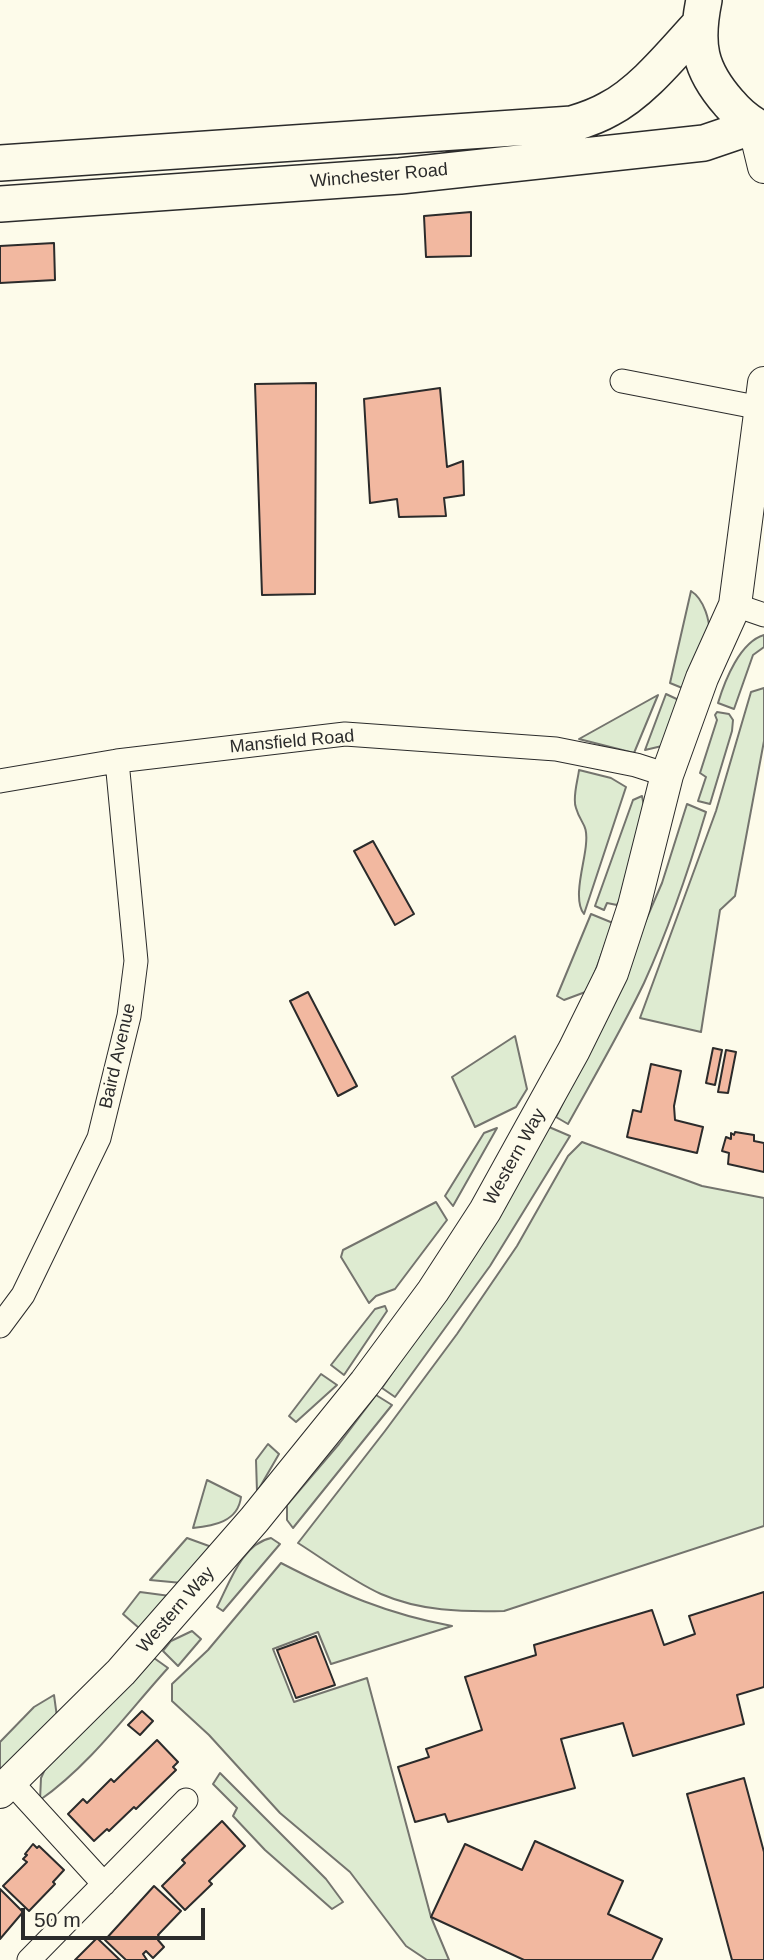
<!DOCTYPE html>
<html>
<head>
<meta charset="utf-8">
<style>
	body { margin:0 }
	#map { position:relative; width:764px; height:1960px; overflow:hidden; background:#fdfbea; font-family:Arial,sans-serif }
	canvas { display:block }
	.scale { position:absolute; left:21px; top:1908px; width:184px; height:32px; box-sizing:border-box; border:4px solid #2b2b2b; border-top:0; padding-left:9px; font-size:21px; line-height:24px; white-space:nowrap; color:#2b2b2b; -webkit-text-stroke:5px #fdfbea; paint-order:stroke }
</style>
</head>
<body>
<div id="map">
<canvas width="764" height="1960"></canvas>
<div class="scale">50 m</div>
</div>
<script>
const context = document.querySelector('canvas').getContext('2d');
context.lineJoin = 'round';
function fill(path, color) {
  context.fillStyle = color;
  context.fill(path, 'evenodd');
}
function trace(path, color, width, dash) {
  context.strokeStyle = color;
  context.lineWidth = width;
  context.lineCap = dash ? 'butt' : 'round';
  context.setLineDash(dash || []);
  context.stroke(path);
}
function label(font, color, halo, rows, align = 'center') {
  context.font = font + ' Arial,sans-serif';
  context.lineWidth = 5;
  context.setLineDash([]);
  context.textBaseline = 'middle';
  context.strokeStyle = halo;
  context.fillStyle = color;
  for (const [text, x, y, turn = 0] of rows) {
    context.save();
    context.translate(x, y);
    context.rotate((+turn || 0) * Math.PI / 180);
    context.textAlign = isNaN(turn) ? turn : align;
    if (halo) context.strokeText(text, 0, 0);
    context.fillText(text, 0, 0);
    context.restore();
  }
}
const green = new Path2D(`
	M 691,591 C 704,599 711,622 709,637 C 708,653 697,677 692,692 L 670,683 Z
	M 764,635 L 764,647 L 753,655 L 734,709 L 718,703 C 725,680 740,642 764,635 Z
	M 764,688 L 764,741 L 735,896 L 720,910 L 701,1032 L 640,1018 L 716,811 L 751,692 Z
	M 666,694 L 683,702 L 662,746 L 645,750 Z
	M 658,695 L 634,753 L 579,739 Z
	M 717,712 L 729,714 L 733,720 L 732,731 L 710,804 L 698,801 L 706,777 L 700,773 L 717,720 L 715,715 Z
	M 579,770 L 611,778 L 626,787 L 584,914 C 572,899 585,862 586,844 C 588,823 581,825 576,808 C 572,798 578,780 579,770 Z
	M 642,796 L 645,811 L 621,897 L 617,905 L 607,903 L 604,910 L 595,906 L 633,800 Z
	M 687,804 L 706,812 C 689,869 669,928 644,983 C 621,1031 594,1077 568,1124 L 556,1117 L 603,1019 L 662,883 Z
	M 591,914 L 613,923 L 588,991 L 564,1000 L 557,996 Z
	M 515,1036 L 527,1089 L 516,1107 L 475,1127 L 452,1077 Z
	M 549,1127 L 570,1136 L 490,1266 L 395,1397 L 382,1388 L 424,1326 Z
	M 497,1128 L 453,1206 L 445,1196 L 484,1133 Z
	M 582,1142 L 702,1186 L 764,1198 L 764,1526 L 504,1611 C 462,1612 420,1611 381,1594 C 352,1581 325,1560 298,1543 L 385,1431 L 457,1334 L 517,1246 L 568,1156 Z
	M 436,1202 L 447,1220 L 395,1289 L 376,1296 L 369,1303 L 341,1257 L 343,1250 Z
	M 385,1306 L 387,1311 L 344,1375 L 331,1365 L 375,1309 Z
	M 321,1374 L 337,1385 L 296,1422 L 289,1416 Z
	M 376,1395 L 392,1405 L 293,1528 L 287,1520 L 287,1505 L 339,1444 Z
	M 268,1444 L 279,1454 L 257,1492 L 256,1460 Z
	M 207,1480 L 241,1497 C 238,1522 213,1526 193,1528 Z
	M 187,1538 L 209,1546 L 213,1550 L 182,1583 L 150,1580 Z
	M 271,1538 L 280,1544 L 223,1611 L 217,1607 C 230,1582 242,1544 271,1538 Z
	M 281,1563 C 339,1593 387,1614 452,1626 L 331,1664 L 318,1632 L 273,1649 L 294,1702 L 367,1678 L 431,1917 L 449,1960 L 427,1960 L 406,1946 L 350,1872 L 280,1813 L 209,1735 L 172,1701 L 172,1684 L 208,1650 Z
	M 140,1592 L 170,1596 L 144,1627 L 139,1628 L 123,1614 Z
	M 192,1631 L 201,1639 L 178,1666 L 163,1651 L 171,1641 Z
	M 154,1658 L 168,1668 C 128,1712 90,1765 40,1800 L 41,1778 L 46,1767 Z
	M 54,1695 L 57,1717 L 0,1772 L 0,1742 L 34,1707 Z
	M 220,1773 L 326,1879 L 343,1902 L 332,1909 L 265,1850 L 233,1816 L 237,1808 L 213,1784 Z`);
const building = new Path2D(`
	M 471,212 L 471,256 L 426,257 L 424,216 Z
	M 54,243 L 55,280 L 0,283 L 0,246 Z
	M 316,383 L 315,594 L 262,595 L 255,384 Z
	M 440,388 L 447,467 L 463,461 L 464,495 L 444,498 L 446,516 L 399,517 L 397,499 L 370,503 L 364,399 Z
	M 373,841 L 414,914 L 395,925 L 354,851 Z
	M 308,992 L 357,1086 L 338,1096 L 290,1001 Z
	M 713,1048 L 722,1050 L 715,1085 L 706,1083 Z
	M 726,1050 L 736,1052 L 728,1093 L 718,1092 Z
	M 651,1064 L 681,1071 L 674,1106 L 675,1120 L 703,1127 L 697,1153 L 627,1137 L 633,1110 L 641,1112 Z
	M 735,1132 L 754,1135 L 754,1141 L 764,1143 L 764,1172 L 728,1164 L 729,1153 L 722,1151 L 726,1137 L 731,1139 L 731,1133 L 734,1135 Z
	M 764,1592 L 764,1687 L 737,1695 L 744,1724 L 633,1756 L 623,1723 L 561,1739 L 575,1788 L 448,1822 L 445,1814 L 415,1822 L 398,1767 L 429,1757 L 426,1749 L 482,1730 L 465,1677 L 536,1655 L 534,1645 L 652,1610 L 664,1645 L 695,1634 L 689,1616 Z
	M 316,1636 L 335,1685 L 296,1698 L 277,1650 Z
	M 142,1711 L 153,1721 L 140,1735 L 128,1725 Z
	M 157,1740 L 178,1762 L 173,1767 L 176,1770 L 136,1809 L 134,1807 L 109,1831 L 107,1829 L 94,1841 L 68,1814 L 83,1799 L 87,1803 L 111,1779 L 114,1782 Z
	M 744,1778 L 764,1852 L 764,1960 L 732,1960 L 687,1794 Z
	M 222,1821 L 245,1846 L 209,1881 L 212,1884 L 185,1910 L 162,1886 L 185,1863 L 182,1860 Z
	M 535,1841 L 623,1881 L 608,1914 L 662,1939 L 652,1960 L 524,1960 L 431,1917 L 465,1844 L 522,1870 Z
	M 33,1844 L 37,1848 L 39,1846 L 64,1870 L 53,1882 L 55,1884 L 29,1911 L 3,1886 L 27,1862 L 23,1859 L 27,1855 L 25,1854 Z
	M 154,1886 L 181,1911 L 158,1935 L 160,1938 L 158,1940 L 164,1947 L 153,1958 L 146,1951 L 143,1954 L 147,1960 L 126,1960 L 105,1940 Z
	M 0,1889 L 23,1912 L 0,1939 Z
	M 97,1938 L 120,1960 L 75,1960 Z`);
const street = new Path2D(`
	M 622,381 L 761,408
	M 735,605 L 764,615
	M 0,781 L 117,761 L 345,734 L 556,749 L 636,765 L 667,775
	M 0,1326 L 23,1295 L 99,1138 L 129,1016 L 136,961 L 117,761
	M 11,1782 L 104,1884
	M 29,1960 L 186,1800`);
const secondary = new Path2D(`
	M 754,126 L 764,167
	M 0,1792 L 121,1672 L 254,1520 L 365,1383 L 433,1291 L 485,1211 L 574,1050 L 612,973 L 634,906 L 667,775 L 702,678 L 735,605 L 764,383`);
const primary = new Path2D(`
	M 704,0 C 695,44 699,69 729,103 C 739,115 750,124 764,130
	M 0,163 L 572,124 C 585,120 597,116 609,109 C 642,92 673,53 699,25
	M 0,204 L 400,176 L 704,143 L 754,126`);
const streetNames = [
	["Winchester Road",379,176,-5],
	["Mansfield Road",292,742,-5],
	["Baird Avenue",118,1056,-77],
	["Western Way",515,1157,-61],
	["Western Way",176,1610,-49]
];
fill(green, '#deebd1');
trace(green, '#74746e', 2);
fill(building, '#f2b8a0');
trace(building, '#2b2b2b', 2);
trace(street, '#2b2b2b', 25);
trace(secondary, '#2b2b2b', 34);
trace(primary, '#2b2b2b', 38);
trace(street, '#fdfbea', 23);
trace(secondary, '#fdfbea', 32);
trace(primary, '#fdfbea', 35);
label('18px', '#2b2b2b', '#fdfbea', streetNames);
</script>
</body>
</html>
